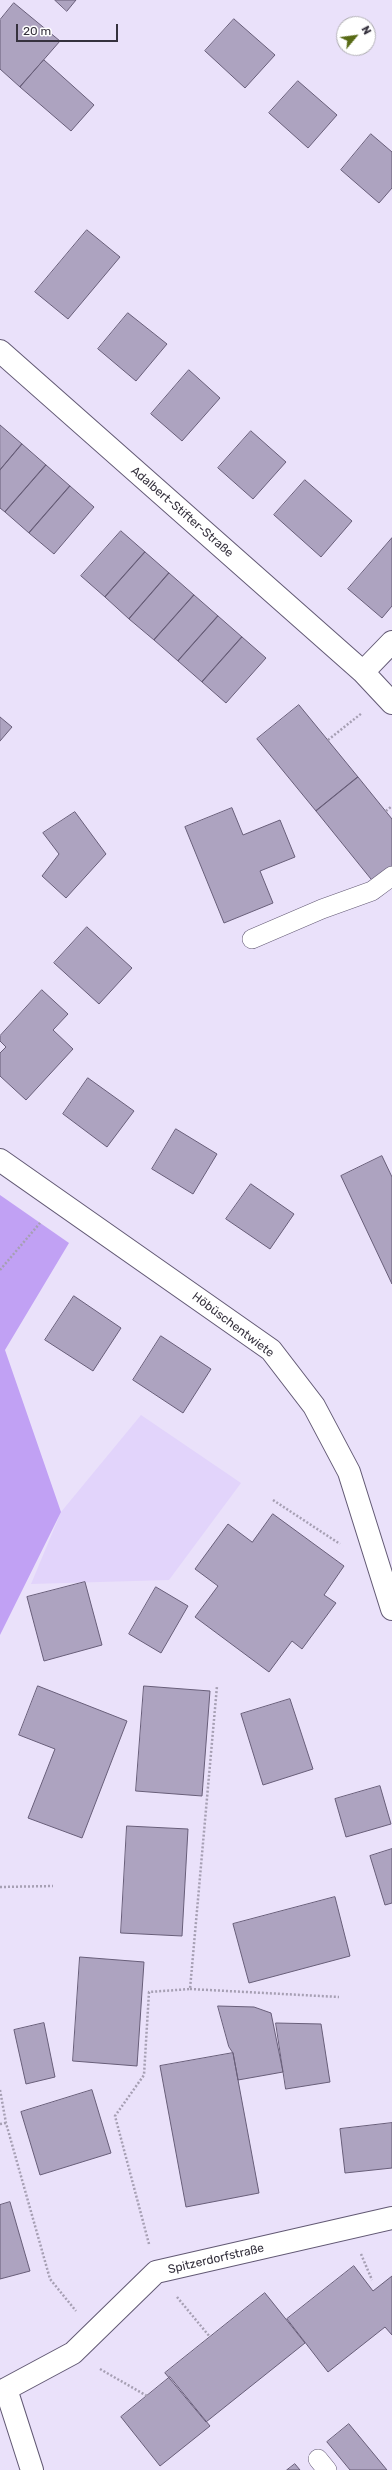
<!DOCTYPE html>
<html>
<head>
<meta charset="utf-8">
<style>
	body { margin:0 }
	#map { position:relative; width:392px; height:2470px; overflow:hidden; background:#eae1fa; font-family:Rubik,sans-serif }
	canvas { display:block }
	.north { position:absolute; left:336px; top:16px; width:40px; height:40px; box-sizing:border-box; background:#fff; border:1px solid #afadb2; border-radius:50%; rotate:61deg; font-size:11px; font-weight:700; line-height:16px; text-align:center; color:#36323e }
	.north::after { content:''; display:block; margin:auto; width:14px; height:18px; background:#586a15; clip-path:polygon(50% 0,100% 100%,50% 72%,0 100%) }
	.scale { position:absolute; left:16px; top:24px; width:102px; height:18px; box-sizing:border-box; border:2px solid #36323e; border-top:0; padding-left:5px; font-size:12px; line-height:14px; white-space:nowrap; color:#36323e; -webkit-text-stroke:3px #fff; paint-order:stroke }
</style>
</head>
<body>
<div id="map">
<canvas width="392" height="2470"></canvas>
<div class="north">N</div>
<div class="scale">20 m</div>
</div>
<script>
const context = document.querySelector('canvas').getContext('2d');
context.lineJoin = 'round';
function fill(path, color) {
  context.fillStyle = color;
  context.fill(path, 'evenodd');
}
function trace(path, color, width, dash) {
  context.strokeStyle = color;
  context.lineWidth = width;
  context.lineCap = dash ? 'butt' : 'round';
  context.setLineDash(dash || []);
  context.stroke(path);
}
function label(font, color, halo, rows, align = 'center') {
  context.font = font + ' Rubik,sans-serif';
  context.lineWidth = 3;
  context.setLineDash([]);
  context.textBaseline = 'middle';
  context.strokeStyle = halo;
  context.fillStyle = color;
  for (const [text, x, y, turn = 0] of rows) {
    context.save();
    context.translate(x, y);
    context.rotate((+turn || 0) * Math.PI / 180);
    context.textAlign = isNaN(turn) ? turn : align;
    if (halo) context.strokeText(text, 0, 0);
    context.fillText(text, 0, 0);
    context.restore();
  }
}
const built = new Path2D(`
	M 141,1415 L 241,1483 L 169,1580 L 31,1584 L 61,1512 Z`);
const green = new Path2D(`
	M 0,1195 L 69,1243 L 5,1350 L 61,1512 L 0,1635 Z`);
const building = new Path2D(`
	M 55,0 L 76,0 L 67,11 Z
	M 14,3 L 60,41 L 20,87 L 0,69 L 0,20 Z
	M 234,19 L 275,55 L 245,88 L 205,51 Z
	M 44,60 L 94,105 L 71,131 L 20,87 Z
	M 298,81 L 337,115 L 308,148 L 269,113 Z
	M 371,134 L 392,152 L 392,188 L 379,203 L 341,170 Z
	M 87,230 L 120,257 L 68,319 L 35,292 Z
	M 128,313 L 167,344 L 136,381 L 98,349 Z
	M 189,370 L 220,398 L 182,441 L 151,414 Z
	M 0,425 L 22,444 L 0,470 Z
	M 251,431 L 286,462 L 253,499 L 218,468 Z
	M 22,444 L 46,465 L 5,512 L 0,508 L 0,470 Z
	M 46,465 L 70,486 L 29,533 L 5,512 Z
	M 305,480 L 352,521 L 321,557 L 274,515 Z
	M 70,486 L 94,507 L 54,554 L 29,533 Z
	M 121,531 L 145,552 L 105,597 L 81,576 Z
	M 392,538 L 392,606 L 382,618 L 348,589 Z
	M 145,552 L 169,573 L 129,619 L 105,597 Z
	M 169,573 L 194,595 L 154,640 L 129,619 Z
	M 194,595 L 218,616 L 178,661 L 154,640 Z
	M 218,616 L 242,637 L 202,682 L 178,661 Z
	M 242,637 L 266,658 L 226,703 L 202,682 Z
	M 299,705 L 358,777 L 316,811 L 257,739 Z
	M 0,717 L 12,727 L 0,741 Z
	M 358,777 L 392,819 L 392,870 L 375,884 L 316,811 Z
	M 232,808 L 243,835 L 280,820 L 295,857 L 260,871 L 273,903 L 224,923 L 185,827 Z
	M 75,812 L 106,854 L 66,898 L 42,876 L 59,854 L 43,833 Z
	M 87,927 L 132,968 L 99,1004 L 54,963 Z
	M 42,990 L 68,1014 L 53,1030 L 73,1049 L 26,1100 L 0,1076 L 0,1053 L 6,1047 L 0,1041 L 0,1036 Z
	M 88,1078 L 134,1111 L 107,1147 L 63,1114 Z
	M 176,1129 L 217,1154 L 193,1194 L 152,1169 Z
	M 382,1156 L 392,1177 L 392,1284 L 341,1176 Z
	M 251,1184 L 294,1214 L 270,1249 L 226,1219 Z
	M 74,1296 L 121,1328 L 93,1371 L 45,1340 Z
	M 161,1336 L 211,1369 L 183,1413 L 133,1380 Z
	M 273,1514 L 344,1566 L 324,1595 L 336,1603 L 302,1649 L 292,1641 L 269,1672 L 195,1617 L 218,1586 L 195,1569 L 228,1524 L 252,1542 Z
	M 85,1582 L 102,1645 L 44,1661 L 27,1597 Z
	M 156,1587 L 188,1606 L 161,1653 L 129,1634 Z
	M 38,1686 L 127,1721 L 82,1838 L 28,1818 L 55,1749 L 19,1735 Z
	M 144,1686 L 210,1691 L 202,1796 L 136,1791 Z
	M 290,1699 L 313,1769 L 263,1785 L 241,1714 Z
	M 380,1786 L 391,1824 L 346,1837 L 335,1799 Z
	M 127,1826 L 188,1829 L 182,1936 L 121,1933 Z
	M 392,1849 L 392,1903 L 385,1905 L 370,1856 Z
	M 335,1897 L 350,1956 L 249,1983 L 233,1924 Z
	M 80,1957 L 144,1962 L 137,2066 L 73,2061 Z
	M 218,2006 L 254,2007 L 271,2013 L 283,2072 L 238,2080 L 233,2053 L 229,2047 Z
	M 44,2023 L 55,2077 L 26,2084 L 14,2030 Z
	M 276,2023 L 321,2024 L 330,2082 L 286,2089 Z
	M 233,2053 L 259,2193 L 186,2207 L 160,2066 Z
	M 92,2090 L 111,2153 L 40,2175 L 21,2112 Z
	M 392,2123 L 392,2168 L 345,2173 L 340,2129 Z
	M 10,2202 L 30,2271 L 0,2279 L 0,2205 Z
	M 354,2266 L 373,2291 L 392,2276 L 392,2335 L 385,2327 L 328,2372 L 287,2319 Z
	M 265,2293 L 305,2343 L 206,2422 L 165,2373 Z
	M 170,2377 L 210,2426 L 160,2466 L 121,2417 Z
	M 349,2424 L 387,2470 L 350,2470 L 327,2442 Z
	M 295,2464 L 300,2470 L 287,2470 Z`);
const path = new Path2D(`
	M 328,740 L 362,713
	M 386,811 L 392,806
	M 0,1270 L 40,1223
	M 273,1500 L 340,1544
	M 0,1887 L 53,1886
	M 190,1989 L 339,1997
	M 0,2090 L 6,2123 L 50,2279 L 76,2311
	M 0,2124 L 6,2123
	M 149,2244 L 115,2116 L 144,2075 L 149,1992 L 190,1989 L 217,1686
	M 361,2254 L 372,2280
	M 177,2297 L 210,2337
	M 100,2369 L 147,2396`);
const lane = new Path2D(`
	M 252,939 L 322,909 L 372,891 L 392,876
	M 318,2459 L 327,2470`);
const street = new Path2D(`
	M 0,351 L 363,672 L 392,703
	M 363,672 L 392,642
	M 0,1160 L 271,1350 L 314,1406 L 349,1472 L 392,1609
	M 6,2389 L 73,2353 L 156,2272 L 392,2218
	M 6,2389 L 32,2470`);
const streetNames = [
	["Adalbert-Stifter-Straße",182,512,41],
	["Höbüschentwiete",233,1325,37],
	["Spitzerdorfstraße",216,2259,-13]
];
fill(built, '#e2d4fb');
fill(green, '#c1a1f4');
fill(building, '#ada3c0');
trace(building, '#685e79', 1);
trace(lane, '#625974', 20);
trace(street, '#625974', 24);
trace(path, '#a69fb3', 2.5, [2, 2]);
trace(lane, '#fff', 19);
trace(street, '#fff', 22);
label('12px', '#36323e', '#fff', streetNames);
</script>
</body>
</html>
